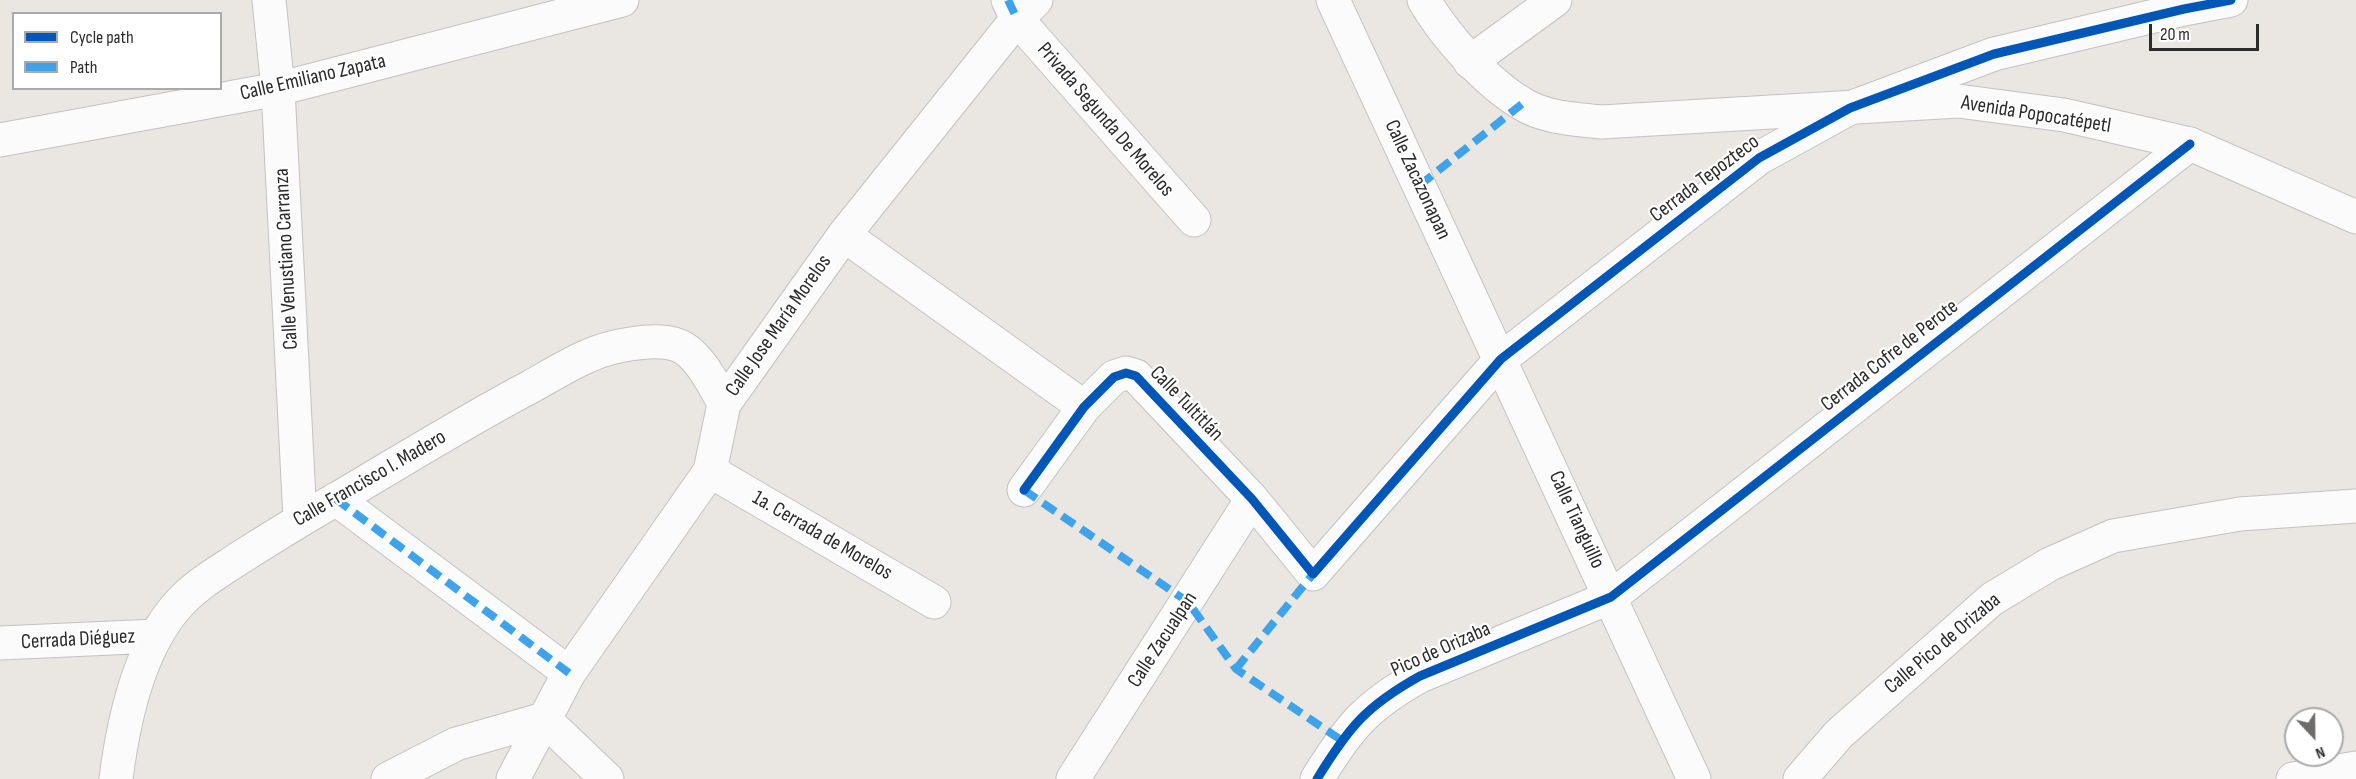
<!DOCTYPE html>
<html>
<head>
<meta charset="utf-8">
<style>
	body { margin:0 }
	#map { position:relative; width:2356px; height:779px; overflow:hidden; background:#eae6e2; font-family:"Sofia Sans Condensed",sans-serif }
	canvas { display:block }
	.legend { position:absolute; left:12px; top:12px; width:210px; height:78px; box-sizing:border-box; background:#fff; border:2px solid #aaa; margin:0; padding:8px 10px; list-style:none; font-size:18px; color:#2b2b2b }
	.legend li { display:flex; align-items:center; gap:12px; height:30px }
	.legend b { width:30px; border:2px solid #aaa }
	.north { position:absolute; left:2284px; top:707px; width:60px; height:60px; box-sizing:border-box; background:#fff; border:2px solid #aaa; border-radius:50%; rotate:158deg; font-size:16px; font-weight:700; line-height:24px; text-align:center; color:#2b2b2b }
	.north::after { content:''; display:block; margin:auto; width:21px; height:27px; background:#6e6c6b; clip-path:polygon(50% 0,100% 100%,50% 72%,0 100%) }
	.scale { position:absolute; left:2149px; top:24px; width:110px; height:27px; box-sizing:border-box; border:3px solid #2b2b2b; border-top:0; padding-left:8px; font-size:18px; line-height:21px; white-space:nowrap; color:#2b2b2b; -webkit-text-stroke:4px #fff; paint-order:stroke }
</style>
</head>
<body>
<div id="map">
<canvas width="2356" height="779"></canvas>
<ul class="legend">
<li><b style="height:8px;background:#0057b8"></b>Cycle path</li>
<li><b style="height:8px;background:#3ea3eb"></b>Path</li>
</ul>
<div class="north">N</div>
<div class="scale">20 m</div>
</div>
<script>
const context = document.querySelector('canvas').getContext('2d');
context.lineJoin = 'round';
function trace(path, color, width, dash) {
  context.strokeStyle = color;
  context.lineWidth = width;
  context.lineCap = dash ? 'butt' : 'round';
  context.setLineDash(dash || []);
  context.stroke(path);
}
function label(font, color, halo, rows, align = 'center') {
  context.font = font + ' "Sofia Sans Condensed",sans-serif';
  context.lineWidth = 4.5;
  context.setLineDash([]);
  context.textBaseline = 'middle';
  context.strokeStyle = halo;
  context.fillStyle = color;
  for (const [text, x, y, turn = 0] of rows) {
    context.save();
    context.translate(x, y);
    context.rotate((+turn || 0) * Math.PI / 180);
    context.textAlign = isNaN(turn) ? turn : align;
    if (halo) context.strokeText(text, 0, 0);
    context.fillText(text, 0, 0);
    context.restore();
  }
}
const street = new Path2D(`
	M 269,0 L 278,89 L 300,519
	M 1008,0 L 1017,19 L 1194,220
	M 1333,0 L 1694,779
	M 1470,62 L 1555,0
	M 0,140 L 278,89 L 622,0
	M 844,235 L 1084,407
	M 710,471 L 934,602
	M 1024,490 L 1084,407 L 1114,377 L 1126,373 L 1136,376 L 1252,499 L 1313,574 L 1501,359 L 1759,158 L 1850,108 L 1994,54 L 2184,9 L 2231,0
	M 336,499 L 569,673
	M 0,643 L 156,636
	M 544,719 L 607,779
	M 116,779 C 123,723 139,649 177,606 C 194,586 217,573 238,559 C 274,536 310,514 347,493 C 408,457 469,419 532,386 C 550,376 569,364 588,356 C 609,346 654,337 677,345 C 698,352 715,386 724,404
	M 388,779 L 456,744 L 544,719
	M 513,779 L 569,673 L 710,471 L 724,404 L 844,235 L 1017,19 L 1036,0
	M 1073,779 L 1252,499
	M 1317,779 C 1349,727 1366,706 1420,676 L 1611,597 L 2190,144
	M 2293,779 L 2356,768`);
const secondary = new Path2D(`
	M 1424,0 C 1444,35 1486,82 1521,103 C 1544,118 1575,119 1601,122 L 1958,101 L 2064,115 L 2190,144 L 2356,217
	M 1800,779 L 1839,734 L 1992,599 L 2050,564 L 2113,536 L 2240,514 L 2356,506`);
const quiet = new Path2D(`
	M 1008,0 L 1017,19
	M 1420,185 L 1522,104
	M 1024,490 L 1188,602 L 1236,669 L 1341,740
	M 336,499 L 569,673
	M 1236,669 L 1313,574`);
const cycleway = new Path2D(`
	M 1024,490 L 1084,407 L 1114,377 L 1126,373 L 1136,376 L 1252,499 L 1313,574 L 1501,359 L 1759,158 L 1850,108 L 1994,54 L 2184,9 L 2231,0
	M 1317,779 C 1349,727 1366,706 1420,676 L 1611,597 L 2190,144`);
const streetNames = [
	["Calle Emiliano Zapata",313,78,-13],
	["Avenida Popocatépetl",2036,115,9],
	["Privada Segunda De Morelos",1105,120,49],
	["Cerrada Tepozteco",1705,179,-37],
	["Calle Zacazonapan",1417,180,65],
	["Calle Venustiano Carranza",287,259,-93],
	["Calle Jose María Morelos",779,326,-55],
	["Cerrada Cofre de Perote",1890,356,-38],
	["Calle Tultitlán",1186,404,46],
	["Calle Francisco I. Madero",370,479,-30],
	["Calle Tianguillo",1576,520,65],
	["1a. Cerrada de Morelos",822,536,30],
	["Cerrada Diéguez",78,640,-3],
	["Calle Zacualpan",1163,640,-57],
	["Calle Pico de Orizaba",1943,644,-40],
	["Pico de Orizaba",1441,650,-24]
];
trace(street, '#c3c2c2', 35);
trace(secondary, '#c3c2c2', 35);
trace(street, '#fcfbfb', 33);
trace(secondary, '#fcfbfb', 33);
trace(quiet, '#3ea3eb', 8, [15, 8]);
trace(cycleway, '#0057b8', 9);
label('21px', '#2b2b2b', '#fff', streetNames);
</script>
</body>
</html>
